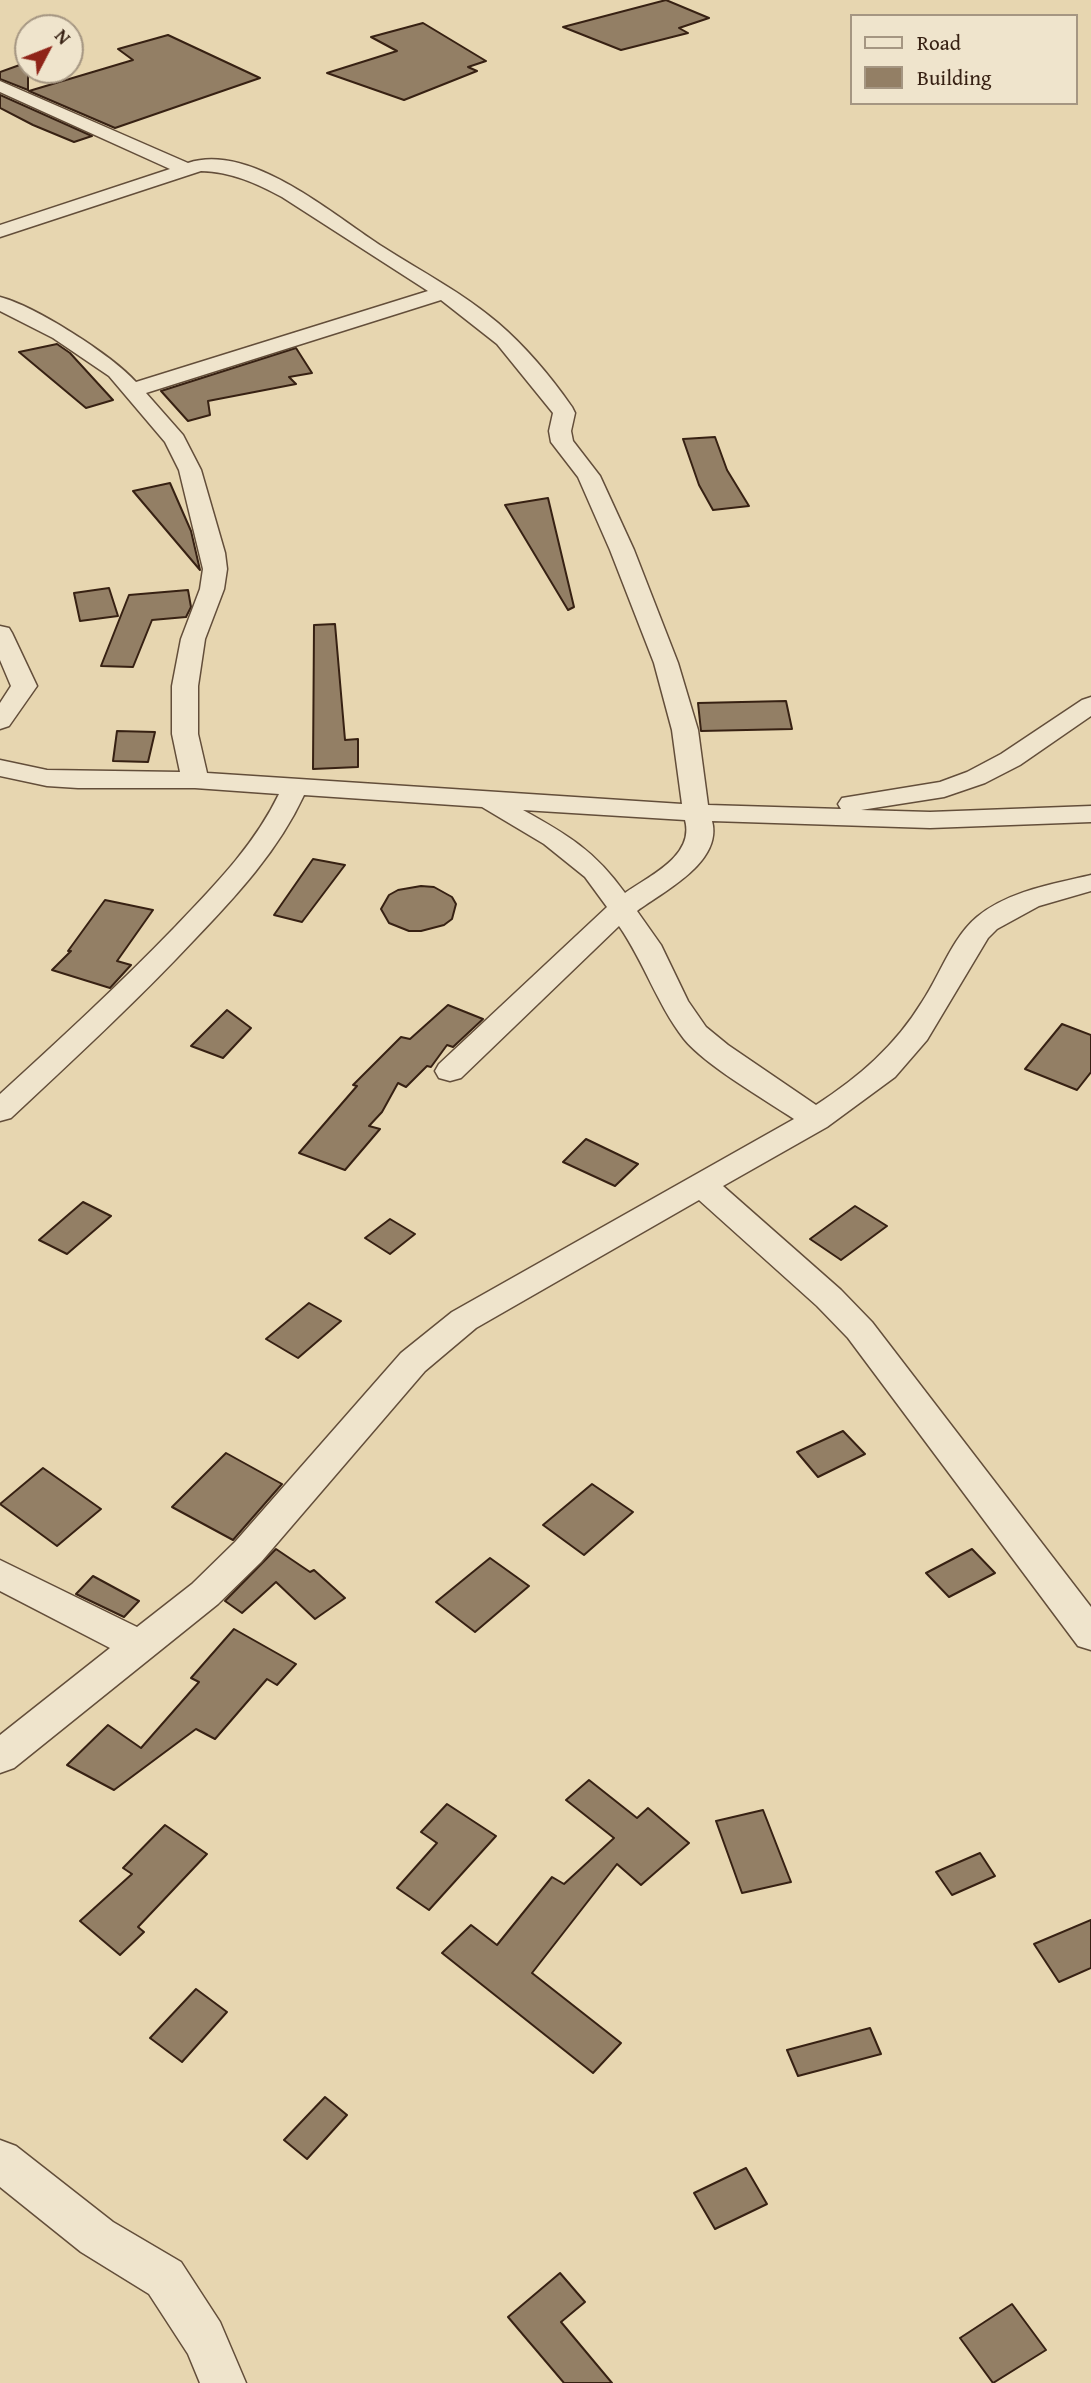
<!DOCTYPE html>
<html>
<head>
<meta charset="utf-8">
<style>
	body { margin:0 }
	#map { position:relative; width:1091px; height:2383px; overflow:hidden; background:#e7d6b0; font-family:"Gentium Book Plus",serif }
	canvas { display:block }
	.legend { position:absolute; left:850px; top:14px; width:228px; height:91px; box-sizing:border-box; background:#efe4cc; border:2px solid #a59682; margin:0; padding:9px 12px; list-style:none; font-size:21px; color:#372113 }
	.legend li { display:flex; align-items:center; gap:14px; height:35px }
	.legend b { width:35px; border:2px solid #a59682 }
	.north { position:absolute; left:14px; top:14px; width:70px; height:70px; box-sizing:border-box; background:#efe4cc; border:2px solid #a59682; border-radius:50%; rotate:48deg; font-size:19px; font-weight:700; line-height:28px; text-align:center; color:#372113 }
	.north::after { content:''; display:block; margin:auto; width:24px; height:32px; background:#8f2418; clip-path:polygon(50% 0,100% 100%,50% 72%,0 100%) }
</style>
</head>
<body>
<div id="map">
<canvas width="1091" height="2383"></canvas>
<ul class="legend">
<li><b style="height:9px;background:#efe4cc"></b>Road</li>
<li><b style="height:19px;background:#937f65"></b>Building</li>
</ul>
<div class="north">N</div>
</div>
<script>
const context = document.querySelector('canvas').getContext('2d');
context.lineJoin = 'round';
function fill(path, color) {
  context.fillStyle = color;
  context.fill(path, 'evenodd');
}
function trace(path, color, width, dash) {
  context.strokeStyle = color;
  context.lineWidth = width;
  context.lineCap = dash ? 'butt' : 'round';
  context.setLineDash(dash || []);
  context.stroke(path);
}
const building = new Path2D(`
	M 666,0 L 709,18 L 679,28 L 688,33 L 621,50 L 563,27 Z
	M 423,23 L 486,61 L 468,67 L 477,71 L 404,100 L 327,73 L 397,51 L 371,37 Z
	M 168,35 L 260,78 L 115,128 L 29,91 L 133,60 L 118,49 Z
	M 28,62 L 28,90 L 0,79 L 0,72 Z
	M 0,95 L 92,136 L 74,142 L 33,125 L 0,108 Z
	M 57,344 L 70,353 L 113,400 L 86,408 L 19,352 Z
	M 296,348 L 312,373 L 289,377 L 296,384 L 208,401 L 210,415 L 188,421 L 161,391 Z
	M 715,437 L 727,470 L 749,506 L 713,510 L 699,485 L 683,439 Z
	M 170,483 L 191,531 L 200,570 L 133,491 Z
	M 548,498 L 574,607 L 568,610 L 505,505 Z
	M 109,588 L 118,616 L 80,621 L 74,593 Z
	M 188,590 L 191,607 L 186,617 L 152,620 L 133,667 L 101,666 L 129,595 Z
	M 335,624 L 345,740 L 358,739 L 358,767 L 313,769 L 314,625 Z
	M 786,701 L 792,729 L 701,731 L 698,703 Z
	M 117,731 L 155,732 L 148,762 L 113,761 Z
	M 313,859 L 345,865 L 302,922 L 274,915 Z
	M 421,886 L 434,887 L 452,897 L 456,904 L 452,919 L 444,925 L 421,931 L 409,931 L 389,923 L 381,909 L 389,895 L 398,890 Z
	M 105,900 L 153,910 L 117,961 L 131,965 L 110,988 L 52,970 L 71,951 L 68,951 Z
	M 448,1005 L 483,1019 L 453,1047 L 447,1045 L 431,1067 L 427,1066 L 406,1087 L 398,1083 L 382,1112 L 369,1126 L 380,1129 L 345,1170 L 299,1153 L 357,1086 L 353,1085 L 401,1037 L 410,1039 Z
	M 227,1010 L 251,1028 L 223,1058 L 191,1046 Z
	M 1062,1024 L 1091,1035 L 1091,1072 L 1077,1090 L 1025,1069 Z
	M 586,1139 L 638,1164 L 615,1186 L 563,1162 Z
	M 83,1202 L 111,1216 L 67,1254 L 39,1240 Z
	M 855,1206 L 887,1226 L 841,1260 L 810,1239 Z
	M 390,1219 L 415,1234 L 390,1254 L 365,1238 Z
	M 309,1303 L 341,1321 L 298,1358 L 266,1339 Z
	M 843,1431 L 865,1454 L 818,1477 L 797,1452 Z
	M 226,1453 L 282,1484 L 233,1540 L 172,1507 Z
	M 43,1468 L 101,1509 L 57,1546 L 0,1504 Z
	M 592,1484 L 633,1512 L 584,1555 L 543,1525 Z
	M 276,1549 L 310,1572 L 314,1570 L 345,1598 L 315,1619 L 276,1582 L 242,1613 L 225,1601 Z
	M 972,1549 L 995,1573 L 949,1597 L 926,1573 Z
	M 490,1558 L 529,1586 L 475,1632 L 436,1602 Z
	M 93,1576 L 139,1601 L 124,1617 L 76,1594 Z
	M 234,1629 L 296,1664 L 277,1685 L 267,1679 L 215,1739 L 196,1729 L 114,1790 L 67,1765 L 108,1725 L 141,1748 L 199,1682 L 191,1678 Z
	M 589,1780 L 637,1818 L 648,1808 L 689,1843 L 641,1885 L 617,1864 L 532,1973 L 621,2043 L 593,2073 L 442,1953 L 471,1925 L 497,1945 L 552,1877 L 564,1884 L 614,1838 L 566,1800 Z
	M 447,1804 L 496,1836 L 429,1910 L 397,1888 L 437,1843 L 421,1832 Z
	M 763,1810 L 791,1882 L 742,1893 L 716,1821 Z
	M 165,1825 L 207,1854 L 138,1927 L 144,1932 L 120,1955 L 80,1921 L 132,1874 L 123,1868 Z
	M 980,1853 L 995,1876 L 952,1895 L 936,1872 Z
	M 1091,1920 L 1091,1968 L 1059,1982 L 1034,1944 Z
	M 196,1989 L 227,2012 L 182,2062 L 150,2038 Z
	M 870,2028 L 881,2054 L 798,2076 L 787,2050 Z
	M 325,2097 L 347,2115 L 307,2159 L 284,2140 Z
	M 746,2168 L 767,2204 L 715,2229 L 694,2193 Z
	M 560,2273 L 585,2302 L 561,2322 L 612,2383 L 564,2383 L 508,2317 Z
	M 1012,2304 L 1046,2350 L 993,2383 L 960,2338 Z`);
const minor = new Path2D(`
	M 0,81 L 188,163 C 250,142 333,215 383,247 C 422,272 463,293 498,323 C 526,347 551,377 572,407 L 575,413 L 571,431 L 573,441 L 600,476 L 634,550 L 678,663 L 698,730 L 708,805 L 841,809 L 838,804 L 842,798 L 940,782 L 967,772 L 1001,754 L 1082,700 L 1091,697 L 1091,716 L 1020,765 L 985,783 L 944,797 L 861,810 L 930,812 L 1091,806 L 1091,822 L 930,828 L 712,821 C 723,862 664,891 637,911 L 661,945 L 688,1001 L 706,1027 L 728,1045 L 816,1105 C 859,1077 895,1046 922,1002 C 940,975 952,938 977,917 C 1008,891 1053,884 1091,875 L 1091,891 L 1039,906 L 997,929 L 988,938 L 927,1040 L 895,1077 L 827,1127 L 723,1186 L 841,1290 L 872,1322 L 1091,1607 L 1091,1650 L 1078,1646 L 848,1338 L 817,1306 L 699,1200 L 476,1328 L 425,1371 L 261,1562 L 218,1604 L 14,1768 L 0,1773 L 0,1735 L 110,1648 L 0,1591 L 0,1560 L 137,1627 L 192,1584 L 235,1542 L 401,1353 L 452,1312 L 794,1119 C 764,1099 705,1065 684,1039 C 657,1004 644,962 619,926 L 461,1078 L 450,1081 L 439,1078 L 435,1071 L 439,1064 L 607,907 L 585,877 L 544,844 L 482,807 L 304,795 C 278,851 237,895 195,939 C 136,1002 73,1060 11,1118 L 0,1121 L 0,1094 C 59,1040 118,986 174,928 C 214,886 254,846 279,794 L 195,788 L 78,788 L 47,786 L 0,776 L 0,760 L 47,770 L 180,772 L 172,734 L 172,686 L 181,639 L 200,589 L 203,569 L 179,470 L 165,442 L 109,376 L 53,338 L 0,311 L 0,297 C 35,306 112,355 136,382 L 428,291 L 282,197 C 256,183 232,172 201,171 L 0,237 L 0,225 L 170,169 L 0,92 ZM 441,300 L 497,344 L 553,413 L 549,431 L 551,442 L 578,477 L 610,550 L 654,663 L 672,730 L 682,804 L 207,773 L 198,734 L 198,686 L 205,639 L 224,589 L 227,569 L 225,553 L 201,470 L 183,435 L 146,393 ZM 523,810 L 685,820 C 695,856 649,876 625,893 C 595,851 568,835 523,810 Z
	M 0,626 L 9,628 L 12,633 L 37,686 L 9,726 L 0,729 L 0,703 L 11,686 L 0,660 Z
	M 0,2140 L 16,2146 L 113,2222 L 181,2262 L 220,2322 L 246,2383 L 200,2383 L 188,2354 L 149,2294 L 81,2252 L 0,2187 Z`);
fill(building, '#937f65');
trace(building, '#372113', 2);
trace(minor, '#634e3a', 3);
fill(minor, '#efe4cc');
</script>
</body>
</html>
